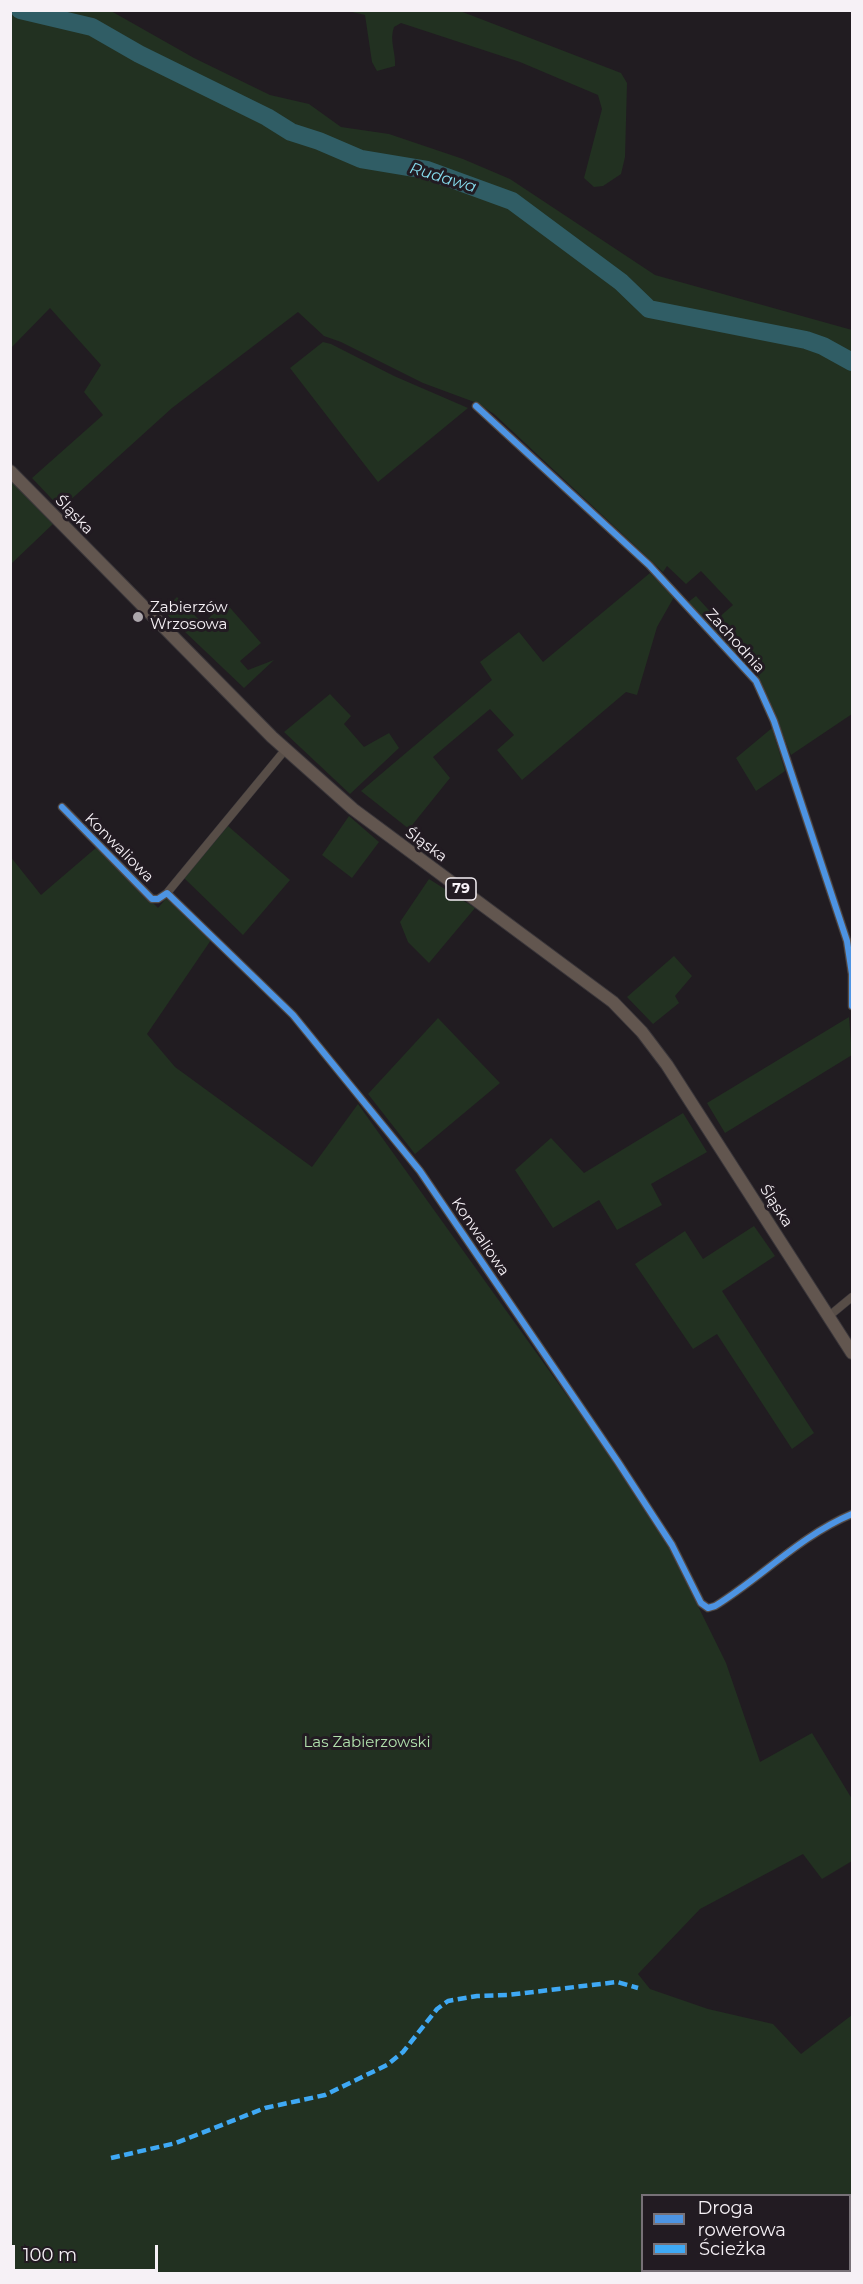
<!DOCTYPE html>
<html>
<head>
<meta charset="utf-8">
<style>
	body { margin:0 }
	#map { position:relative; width:863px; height:2284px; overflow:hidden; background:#211c21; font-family:Montserrat,sans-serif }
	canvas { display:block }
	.frame { position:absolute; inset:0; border:12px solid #f6f1f6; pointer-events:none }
	.legend { position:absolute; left:641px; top:2194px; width:210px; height:78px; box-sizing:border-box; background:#221b22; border:2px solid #777177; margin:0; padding:8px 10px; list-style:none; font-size:18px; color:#f6f1f6 }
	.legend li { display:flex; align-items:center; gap:12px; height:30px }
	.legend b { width:30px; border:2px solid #777177 }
	.scale { position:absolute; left:12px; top:2245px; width:146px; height:27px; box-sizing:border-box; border:3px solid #f6f1f6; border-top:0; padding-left:8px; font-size:18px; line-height:21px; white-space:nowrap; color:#f6f1f6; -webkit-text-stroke:4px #221b22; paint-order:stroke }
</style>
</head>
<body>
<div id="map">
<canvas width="863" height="2284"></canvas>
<div class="frame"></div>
<ul class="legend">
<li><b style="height:8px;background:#4d94e3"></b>Droga rowerowa</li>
<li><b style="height:8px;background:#3fa9f5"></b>Ścieżka</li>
</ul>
<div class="scale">100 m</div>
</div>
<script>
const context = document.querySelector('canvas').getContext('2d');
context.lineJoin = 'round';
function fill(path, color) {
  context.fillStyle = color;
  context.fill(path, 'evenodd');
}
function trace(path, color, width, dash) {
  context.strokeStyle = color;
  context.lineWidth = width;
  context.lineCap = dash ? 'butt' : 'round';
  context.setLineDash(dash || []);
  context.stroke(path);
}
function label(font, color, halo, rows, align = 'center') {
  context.font = font + ' Montserrat,sans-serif';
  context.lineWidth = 6;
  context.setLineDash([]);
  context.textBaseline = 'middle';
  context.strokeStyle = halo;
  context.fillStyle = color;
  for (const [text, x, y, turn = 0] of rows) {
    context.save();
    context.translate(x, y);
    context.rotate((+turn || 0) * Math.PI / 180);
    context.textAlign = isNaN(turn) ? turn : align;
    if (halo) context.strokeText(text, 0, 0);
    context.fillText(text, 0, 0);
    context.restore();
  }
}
const green = new Path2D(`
	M 11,11 L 111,11 L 194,58 L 270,95 L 309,104 L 341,127 L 389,134 L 463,159 L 510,179 L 655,275 L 852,330 L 852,714 L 791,755 L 759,677 L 687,603 L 696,596 L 717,619 L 733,605 L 701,571 L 686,584 L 667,566 L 663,572 L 494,414 L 477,403 L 423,383 L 341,342 L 324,336 L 298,312 L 172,408 L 66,504 L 88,528 L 84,533 L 32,478 L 103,415 L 84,392 L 101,365 L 50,308 L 11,348 Z
	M 348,11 L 460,11 L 621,73 L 627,83 L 625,157 L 621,174 L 603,186 L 594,187 L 584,178 L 602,109 L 598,95 L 520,62 L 401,23 L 394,27 C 389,41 396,52 395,66 L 377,71 L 372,62 L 365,15 Z
	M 323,342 L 331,344 L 394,376 L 468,408 L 378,482 L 290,368 Z
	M 11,476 L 54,523 L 11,564 Z
	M 650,573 L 674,597 L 657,627 L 637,695 L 626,692 L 522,780 L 497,750 L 514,735 L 490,709 L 433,757 L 450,778 L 409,829 L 361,791 L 492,680 L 480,662 L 519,632 L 543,662 Z
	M 177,597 L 203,624 L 225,602 L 261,643 L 240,661 L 248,670 L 274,660 L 244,688 L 163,611 Z
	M 330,694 L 351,716 L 344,724 L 364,747 L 389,733 L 399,748 L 350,794 L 284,732 Z
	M 772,728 L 785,771 L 756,791 L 736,758 Z
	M 349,816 L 379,842 L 352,878 L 322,855 Z
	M 228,826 L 290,880 L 243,935 L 184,878 Z
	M 97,847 L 158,908 L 169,895 L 211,940 L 147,1034 L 175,1067 L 312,1167 L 358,1104 L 629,1482 L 670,1549 L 726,1663 L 760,1762 L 812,1733 L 852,1799 L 852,1861 L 822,1879 L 803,1854 L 700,1909 L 638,1974 L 650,1989 L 708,2009 L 773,2024 L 801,2054 L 852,2015 L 852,2273 L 11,2273 L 10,856 L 41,895 ZM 642,2196 L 850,2196 L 850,2270 L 642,2270 Z
	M 429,879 L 475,908 L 429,963 L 408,942 L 400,922 Z
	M 674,956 L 692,976 L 675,996 L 679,1003 L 653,1024 L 627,997 Z
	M 849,1017 L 852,1055 L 725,1133 L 707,1103 Z
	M 438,1018 L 500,1083 L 415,1154 L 368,1094 Z
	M 683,1113 L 707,1152 L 651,1184 L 662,1205 L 617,1230 L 599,1200 L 553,1228 L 515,1170 L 551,1138 L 584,1173 Z
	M 754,1226 L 775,1256 L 722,1291 L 814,1433 L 792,1449 L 717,1334 L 693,1349 L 635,1264 L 685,1231 L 703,1259 Z`);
const river = new Path2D(`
	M 20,10 L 92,27 L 139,54 L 267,117 L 291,132 L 319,141 L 361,159 L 427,170 L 512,201 L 621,282 L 649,309 L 806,340 L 823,346 L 852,362`);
const street = new Path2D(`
	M 476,406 L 649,565 L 756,681 L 774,721 L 847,941 L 852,974 L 852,1006
	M 62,807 L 152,899 L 158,899 L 167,893 L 293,1015 L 420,1171 L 618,1462 L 672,1545 L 701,1603 L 708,1608 L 715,1606 C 762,1577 800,1536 852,1514
	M 167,893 L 285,750
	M 829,1316 L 852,1297`);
const primary = new Path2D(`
	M 10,471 L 272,737 L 353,809 L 613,1002 L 642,1032 L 667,1065 L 852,1353`);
const quiet = new Path2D(`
	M 111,2158 L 176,2143 L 265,2108 L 325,2095 L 387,2065 L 403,2052 L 437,2009 L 448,2001 L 477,1996 L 508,1995 L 617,1982 L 638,1988`);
const cycleway = new Path2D(`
	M 476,406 L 649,565 L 756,681 L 774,721 L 847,941 L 852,974 L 852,1006
	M 62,807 L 152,899 L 158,899 L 167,893 L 293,1015 L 420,1171 L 618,1462 L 672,1545 L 701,1603 L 708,1608 L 715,1606 C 762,1577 800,1536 852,1514`);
const markers = [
	[138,617,6,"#aba6ab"]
];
const shields = [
	[461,889,30]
];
const shieldNames = [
	["79",461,889]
];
const streetNames = [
	["Śląska",74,515,46],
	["Zachodnia",735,641,48],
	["Śląska",426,845,36],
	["Konwaliowa",119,848,45],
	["Śląska",776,1206,57],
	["Konwaliowa",480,1237,56]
];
const poiNames = [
	["Zabierzów",150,608],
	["Wrzosowa",150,625]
];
const parkNames = [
	["Las Zabierzowski",367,1743]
];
const waterNames = [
	["Rudawa",443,178,17]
];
fill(green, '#223121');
trace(river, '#305d65', 18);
trace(street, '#3a363a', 9);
trace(primary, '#3a363a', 14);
trace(street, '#574d47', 8);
trace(primary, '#62564f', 12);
trace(quiet, '#3fa9f5', 4.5, [9, 4.5]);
trace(cycleway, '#4d94e3', 6);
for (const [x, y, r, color] of markers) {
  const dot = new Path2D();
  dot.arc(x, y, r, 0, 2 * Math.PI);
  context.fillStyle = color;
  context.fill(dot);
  trace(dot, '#221b22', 2);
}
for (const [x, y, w] of shields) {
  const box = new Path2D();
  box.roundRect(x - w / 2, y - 11, w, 22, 4.5);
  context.fillStyle = '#221b22';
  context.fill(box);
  trace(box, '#f6f1f6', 1.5);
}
label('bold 14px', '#f6f1f6', null, shieldNames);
label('15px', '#f6f1f6', '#221b22', streetNames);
label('15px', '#f6f1f6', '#221b22', poiNames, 'left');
label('15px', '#b1e1ad', '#221b22', parkNames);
label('italic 16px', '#86dbec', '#221b22', waterNames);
</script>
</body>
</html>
